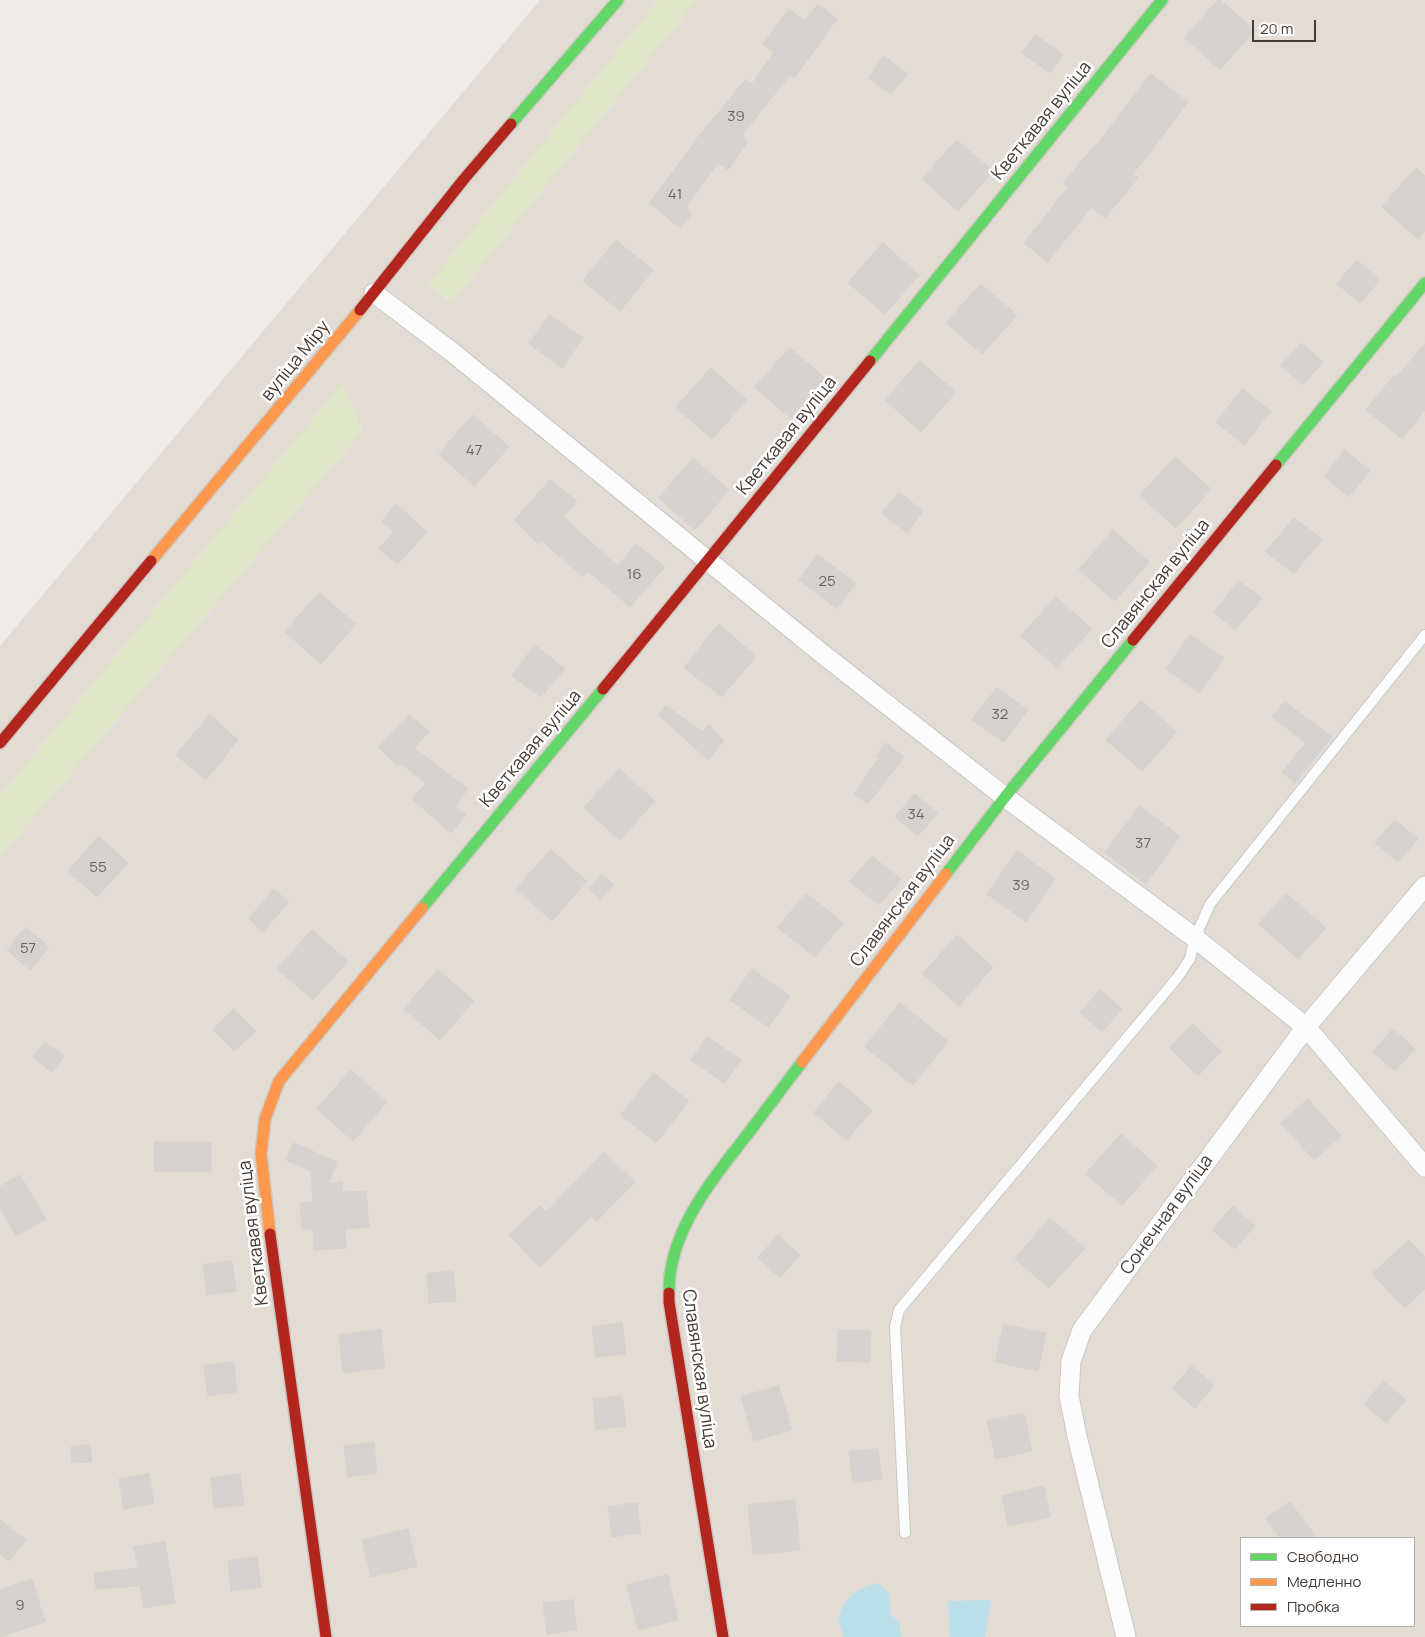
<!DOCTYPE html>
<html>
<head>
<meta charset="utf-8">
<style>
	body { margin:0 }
	#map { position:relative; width:1425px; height:1637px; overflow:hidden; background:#eeebe8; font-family:Manrope,sans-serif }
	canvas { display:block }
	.legend { position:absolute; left:1240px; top:1537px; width:175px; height:90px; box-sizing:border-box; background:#fff; border:1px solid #b4b1ae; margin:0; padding:6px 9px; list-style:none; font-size:15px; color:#433b35 }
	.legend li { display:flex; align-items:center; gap:10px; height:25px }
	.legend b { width:25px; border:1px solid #b4b1ae }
	.scale { position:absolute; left:1252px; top:20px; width:64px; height:22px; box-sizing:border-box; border:2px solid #433b35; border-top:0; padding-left:6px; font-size:15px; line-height:18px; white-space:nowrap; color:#433b35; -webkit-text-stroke:4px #fff; paint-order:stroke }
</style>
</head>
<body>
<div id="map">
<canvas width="1425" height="1637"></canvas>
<ul class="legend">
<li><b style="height:6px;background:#63d668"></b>Свободно</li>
<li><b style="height:6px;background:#ff974d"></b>Медленно</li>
<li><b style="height:6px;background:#b3261e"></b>Пробка</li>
</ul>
<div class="scale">20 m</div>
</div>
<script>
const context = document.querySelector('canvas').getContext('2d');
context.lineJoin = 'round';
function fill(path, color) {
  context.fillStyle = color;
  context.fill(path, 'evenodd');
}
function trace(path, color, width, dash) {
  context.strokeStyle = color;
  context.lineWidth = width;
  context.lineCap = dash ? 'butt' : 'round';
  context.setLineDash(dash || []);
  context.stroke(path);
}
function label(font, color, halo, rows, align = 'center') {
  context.font = font + ' Manrope,sans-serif';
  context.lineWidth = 5;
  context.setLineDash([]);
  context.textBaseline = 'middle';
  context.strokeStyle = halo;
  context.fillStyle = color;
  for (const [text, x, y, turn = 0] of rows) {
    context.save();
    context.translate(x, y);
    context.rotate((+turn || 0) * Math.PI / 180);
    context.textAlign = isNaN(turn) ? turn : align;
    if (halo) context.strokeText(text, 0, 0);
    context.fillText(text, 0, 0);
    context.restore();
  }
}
const residential = new Path2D(`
	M 540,0 L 1425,0 L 1425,1637 L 0,1637 L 0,646 ZM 1241,1538 L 1414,1538 L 1414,1626 L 1241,1626 Z`);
const green = new Path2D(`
	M 658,0 L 697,0 L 451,303 L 428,284 Z
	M 342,383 L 363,431 L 0,857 L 0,795 Z`);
const water = new Path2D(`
	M 878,1583 L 890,1594 L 890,1615 L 899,1621 L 901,1637 L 844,1637 L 838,1619 C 846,1596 855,1589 878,1583 Z
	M 991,1600 L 985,1637 L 950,1637 L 948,1601 Z`);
const building = new Path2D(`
	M 1218,0 L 1220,0 L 1255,30 L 1220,70 L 1185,38 Z
	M 818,4 L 837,19 L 794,78 L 790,75 L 742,135 L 747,143 L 728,170 L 718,163 L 686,207 L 692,214 L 680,228 L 649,203 L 694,144 L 693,143 L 746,79 L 752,84 L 774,52 L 763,44 L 789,9 L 805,21 Z
	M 1036,35 L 1063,55 L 1050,73 L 1022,53 Z
	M 884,56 L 908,74 L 891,94 L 869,78 Z
	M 1151,74 L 1188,102 L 1133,174 L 1138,178 L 1105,218 L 1091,207 L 1048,262 L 1024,243 L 1068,187 L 1063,183 L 1096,144 L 1097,145 Z
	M 957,140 L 993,171 L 958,211 L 922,179 Z
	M 1416,168 L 1425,176 L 1425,231 L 1418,239 L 1382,207 Z
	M 616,240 L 653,270 L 620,311 L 583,281 Z
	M 883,243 L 919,275 L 885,314 L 848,283 Z
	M 1357,260 L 1380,280 L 1360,303 L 1337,284 Z
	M 981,284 L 1017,315 L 982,354 L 946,323 Z
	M 550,315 L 583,338 L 562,368 L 529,344 Z
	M 1301,343 L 1323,362 L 1303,385 L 1281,366 Z
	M 1425,344 L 1425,410 L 1402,439 L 1366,410 L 1394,375 L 1396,377 Z
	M 790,348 L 826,379 L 791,419 L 755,387 Z
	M 920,361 L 956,392 L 921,432 L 885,400 Z
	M 711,368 L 747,400 L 712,439 L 676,408 Z
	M 1243,389 L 1271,411 L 1244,445 L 1216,422 Z
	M 473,415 L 509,447 L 474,486 L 439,454 Z
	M 1345,450 L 1370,471 L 1349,497 L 1324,476 Z
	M 1175,457 L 1211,489 L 1176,528 L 1140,496 Z
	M 693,458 L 729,490 L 695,530 L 659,498 Z
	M 550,480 L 577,501 L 563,517 L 618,566 L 636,544 L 665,567 L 630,607 L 588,571 L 583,577 L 542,541 L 539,545 L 515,520 Z
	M 899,492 L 923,511 L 907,533 L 882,513 Z
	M 396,504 L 427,532 L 398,564 L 379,549 L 394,532 L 382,522 Z
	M 1294,518 L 1322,539 L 1294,574 L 1266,552 Z
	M 1113,530 L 1149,562 L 1115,601 L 1079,570 Z
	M 818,555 L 856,583 L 837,609 L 799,580 Z
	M 1239,581 L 1262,598 L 1235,630 L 1214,612 Z
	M 319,593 L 356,624 L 321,664 L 285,632 Z
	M 1056,597 L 1092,629 L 1057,668 L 1021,636 Z
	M 719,624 L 756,656 L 722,697 L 684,668 Z
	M 1190,635 L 1224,658 L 1200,693 L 1166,669 Z
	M 535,645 L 565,669 L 541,697 L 512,676 Z
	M 997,688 L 1028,710 L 1004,742 L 972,720 Z
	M 1141,700 L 1177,732 L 1142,771 L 1106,740 Z
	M 1285,702 L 1332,737 L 1295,783 L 1282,772 L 1306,743 L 1272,717 Z
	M 666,706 L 702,731 L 709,725 L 724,741 L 708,760 L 659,715 Z
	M 210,715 L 238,740 L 206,780 L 176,755 Z
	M 409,715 L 429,731 L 414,748 L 468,789 L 455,806 L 466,815 L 451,833 L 412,799 L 426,783 L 400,763 L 398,766 L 378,747 Z
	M 886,743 L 904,757 L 868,804 L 854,794 L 879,758 L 876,756 Z
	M 619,769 L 655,801 L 620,840 L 584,808 Z
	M 915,794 L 938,813 L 918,836 L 895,817 Z
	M 1140,806 L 1180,836 L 1146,884 L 1105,853 Z
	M 1395,820 L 1418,839 L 1398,862 L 1375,843 Z
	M 99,836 L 128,863 L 97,897 L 68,872 Z
	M 551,850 L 587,881 L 552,921 L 516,889 Z
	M 1018,851 L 1055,879 L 1026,922 L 987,894 Z
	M 872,856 L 901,879 L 879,905 L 850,882 Z
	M 602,874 L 614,885 L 600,900 L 589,889 Z
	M 274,889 L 289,902 L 263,932 L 249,919 Z
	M 806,893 L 843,923 L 815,957 L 778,928 Z
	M 1286,893 L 1326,928 L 1298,959 L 1259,924 Z
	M 26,927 L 49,947 L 30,970 L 7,950 Z
	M 312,930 L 348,961 L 313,1000 L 277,969 Z
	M 957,935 L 993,967 L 959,1006 L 923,974 Z
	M 752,969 L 790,996 L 768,1027 L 730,1000 Z
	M 438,970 L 474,1001 L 440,1040 L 404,1009 Z
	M 1100,990 L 1122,1009 L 1102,1032 L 1080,1013 Z
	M 900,1003 L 948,1041 L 913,1085 L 865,1047 Z
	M 234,1009 L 256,1031 L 234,1051 L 213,1030 Z
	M 1193,1024 L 1221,1051 L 1198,1076 L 1170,1048 Z
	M 1393,1029 L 1415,1049 L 1395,1071 L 1373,1052 Z
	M 707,1037 L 741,1060 L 724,1083 L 691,1060 Z
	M 45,1042 L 64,1056 L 52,1072 L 33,1058 Z
	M 351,1070 L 387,1102 L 353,1141 L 317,1109 Z
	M 654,1073 L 689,1101 L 656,1143 L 621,1115 Z
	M 839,1082 L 872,1110 L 847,1140 L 814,1113 Z
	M 1308,1099 L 1341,1136 L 1314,1160 L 1281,1123 Z
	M 1121,1134 L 1157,1166 L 1122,1205 L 1086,1174 Z
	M 155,1142 L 211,1142 L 211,1172 L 155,1171 Z
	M 294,1143 L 337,1162 L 328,1184 L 342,1182 L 343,1192 L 366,1191 L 369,1227 L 345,1229 L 346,1248 L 314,1250 L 313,1229 L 302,1229 L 300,1203 L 313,1202 L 311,1171 L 286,1160 Z
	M 604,1152 L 635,1182 L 597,1221 L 592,1216 L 540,1267 L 509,1235 L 540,1206 L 546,1212 Z
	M 20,1175 L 46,1219 L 16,1236 L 0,1207 L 0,1187 Z
	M 1233,1206 L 1255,1226 L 1235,1249 L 1212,1230 Z
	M 1050,1218 L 1085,1248 L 1049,1288 L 1015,1259 Z
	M 778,1235 L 800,1255 L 780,1278 L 758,1258 Z
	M 1409,1240 L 1425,1257 L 1425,1289 L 1405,1308 L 1372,1274 Z
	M 232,1261 L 236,1291 L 207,1295 L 203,1265 Z
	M 453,1271 L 456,1301 L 429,1303 L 427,1274 Z
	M 622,1323 L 626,1354 L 596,1357 L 592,1327 Z
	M 1004,1324 L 1046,1333 L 1038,1371 L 996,1362 Z
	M 381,1330 L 385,1368 L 343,1373 L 339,1335 Z
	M 839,1330 L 871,1331 L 870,1362 L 837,1361 Z
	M 234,1362 L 237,1392 L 208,1396 L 204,1366 Z
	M 1192,1366 L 1214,1385 L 1195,1408 L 1172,1389 Z
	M 1384,1381 L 1406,1400 L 1386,1423 L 1364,1404 Z
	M 779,1386 L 792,1430 L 754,1441 L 741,1397 Z
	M 622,1396 L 626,1426 L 596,1430 L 593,1399 Z
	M 1024,1413 L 1032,1451 L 996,1459 L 987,1421 Z
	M 374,1443 L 377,1473 L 348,1477 L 344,1446 Z
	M 90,1445 L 92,1462 L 72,1463 L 71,1447 Z
	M 878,1449 L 882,1479 L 853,1483 L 849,1452 Z
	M 149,1474 L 154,1503 L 124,1509 L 119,1479 Z
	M 240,1474 L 244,1505 L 214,1508 L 211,1478 Z
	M 1044,1486 L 1050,1517 L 1008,1526 L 1002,1496 Z
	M 795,1500 L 800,1550 L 753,1555 L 748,1505 Z
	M 1290,1502 L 1317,1538 L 1280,1538 L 1266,1519 Z
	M 637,1503 L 641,1533 L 612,1537 L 608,1507 Z
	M 0,1520 L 26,1540 L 9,1561 L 0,1554 Z
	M 408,1529 L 417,1566 L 371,1577 L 362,1540 Z
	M 165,1542 L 175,1603 L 144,1608 L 140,1586 L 96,1589 L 94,1573 L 138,1568 L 134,1547 Z
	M 257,1557 L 261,1587 L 231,1591 L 228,1561 Z
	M 668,1575 L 678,1620 L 638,1630 L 627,1585 Z
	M 32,1579 L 45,1622 L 0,1637 L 0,1590 Z
	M 573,1600 L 577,1630 L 547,1634 L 543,1603 Z`);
const lane = new Path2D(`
	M 905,1533 L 895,1327 L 899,1310 L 1177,978 L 1190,959 L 1195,938 L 1210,904 L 1425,635`);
const street = new Path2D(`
	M 374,293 L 452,352 L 820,652 L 1005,797 L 1195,938 L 1306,1027 L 1425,1167
	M 1126,1637 L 1077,1436 L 1069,1396 L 1071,1361 L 1082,1330 L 1306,1027 L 1425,886`);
const fast = new Path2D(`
	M 511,124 L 618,0
	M 870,361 L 1162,0
	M 1276,465 L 1425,283
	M 946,874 L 1005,797 L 1133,640
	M 422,908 L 603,689
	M 669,1293 C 668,1232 712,1180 747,1135 C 765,1111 784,1086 802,1062`);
const slow = new Path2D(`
	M 151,561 L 360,310
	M 802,1062 L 946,874
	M 270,1234 L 261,1154 L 265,1119 L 279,1081 L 422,908`);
const jam = new Path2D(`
	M 360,310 L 464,179 L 511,124
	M 1133,640 L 1276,465
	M 603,689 L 870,361
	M 0,743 L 151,561
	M 270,1234 L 326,1637
	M 669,1293 L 669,1302 L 723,1637`);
const numberNames = [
	["39",736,117],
	["41",675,195],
	["47",474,451],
	["16",634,575],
	["25",827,582],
	["32",1000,715],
	["34",916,815],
	["37",1143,844],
	["55",98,868],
	["39",1021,886],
	["57",28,949],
	["9",20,1606]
];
const streetNames = [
	["Кветкавая вуліца",1042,121,-51],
	["вуліца Міру",296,361,-51],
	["Кветкавая вуліца",787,436,-51],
	["Славянская вуліца",1156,584,-51],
	["Кветкавая вуліца",531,749,-50],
	["Славянская вуліца",903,901,-53],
	["Сонечная вуліца",1167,1215,-54],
	["Кветкавая вуліца",254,1233,-97],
	["Славянская вуліца",699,1369,82]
];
fill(residential, '#e2dcd5');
fill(green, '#e0e7c9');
fill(water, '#bbe0e9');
fill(building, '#d6d2cf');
trace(building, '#d6d2ce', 1);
trace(lane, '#cac7c4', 12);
trace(street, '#cac7c4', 21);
trace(fast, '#cec8c1', 14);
trace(slow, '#cec8c1', 14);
trace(jam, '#cec8c1', 14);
trace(lane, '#fcfcfc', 10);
trace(street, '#fcfcfc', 19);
trace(fast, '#63d668', 11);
trace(slow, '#ff974d', 11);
trace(jam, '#b3261e', 11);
label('15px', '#69625d', null, numberNames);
label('18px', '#433b35', '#fff', streetNames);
</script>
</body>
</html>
